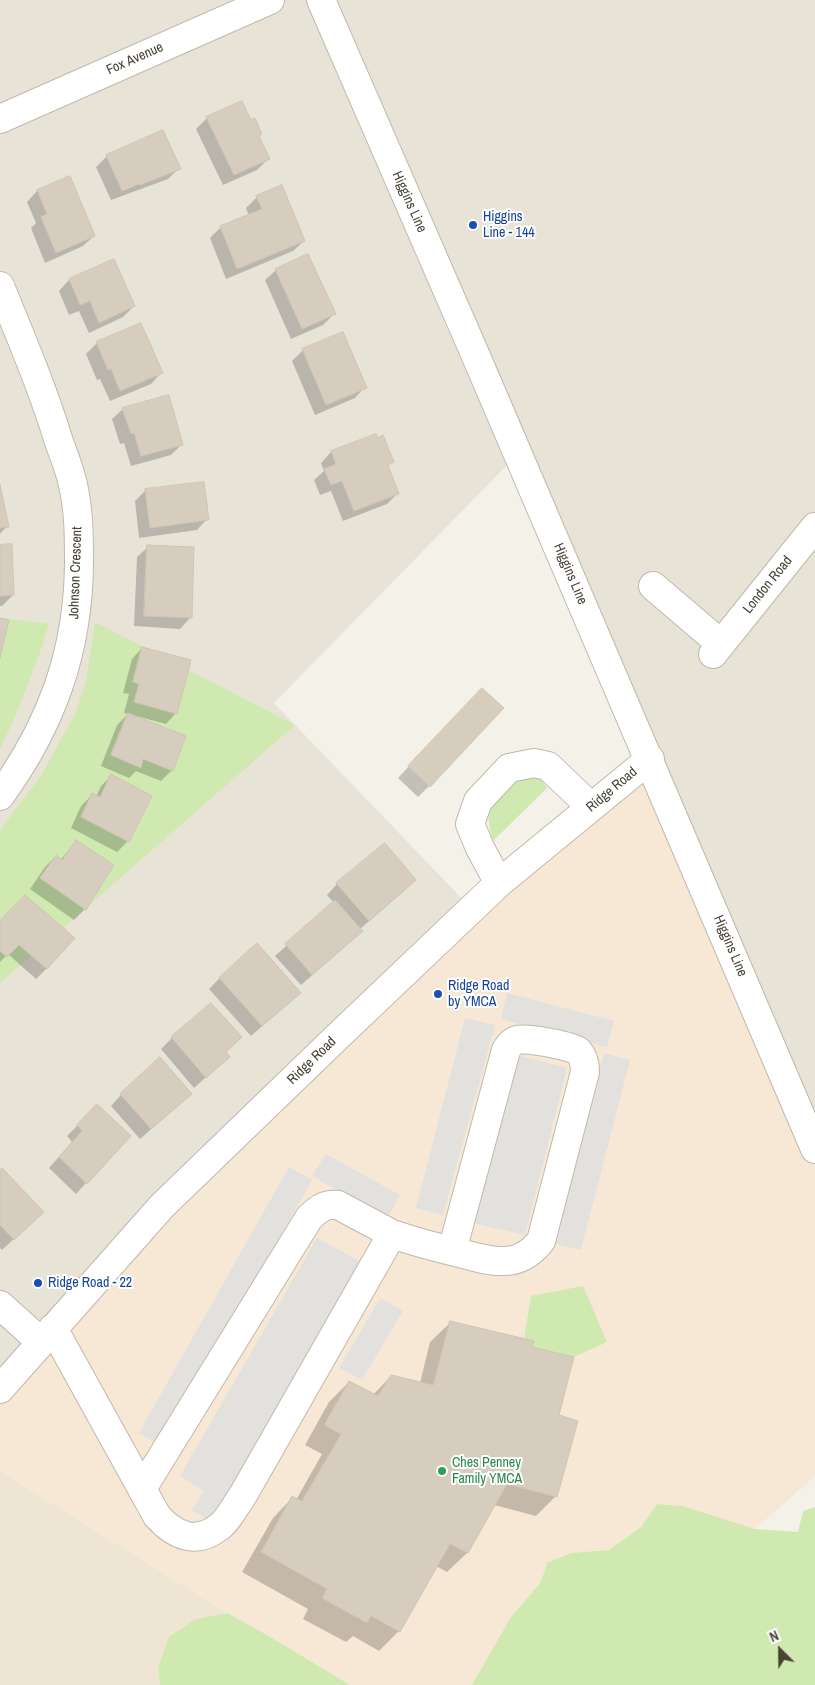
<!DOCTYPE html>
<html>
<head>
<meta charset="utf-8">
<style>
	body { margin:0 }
	#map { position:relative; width:815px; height:1685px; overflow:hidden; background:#f4f1e9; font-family:"Archivo Narrow",sans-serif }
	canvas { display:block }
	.north { position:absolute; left:755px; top:1625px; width:50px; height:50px; -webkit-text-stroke:4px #fff; paint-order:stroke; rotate:337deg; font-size:14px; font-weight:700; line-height:20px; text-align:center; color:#484237 }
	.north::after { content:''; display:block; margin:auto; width:18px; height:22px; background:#484237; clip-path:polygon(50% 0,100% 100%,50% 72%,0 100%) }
</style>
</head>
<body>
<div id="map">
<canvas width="815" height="1685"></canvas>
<div class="north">N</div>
</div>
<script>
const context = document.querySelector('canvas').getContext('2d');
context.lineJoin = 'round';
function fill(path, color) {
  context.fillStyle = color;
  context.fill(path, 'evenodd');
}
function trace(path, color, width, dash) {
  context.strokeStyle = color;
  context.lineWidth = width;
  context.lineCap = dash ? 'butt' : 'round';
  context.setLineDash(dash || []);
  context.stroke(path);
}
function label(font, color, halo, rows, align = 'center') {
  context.font = font + ' "Archivo Narrow",sans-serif';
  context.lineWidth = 4;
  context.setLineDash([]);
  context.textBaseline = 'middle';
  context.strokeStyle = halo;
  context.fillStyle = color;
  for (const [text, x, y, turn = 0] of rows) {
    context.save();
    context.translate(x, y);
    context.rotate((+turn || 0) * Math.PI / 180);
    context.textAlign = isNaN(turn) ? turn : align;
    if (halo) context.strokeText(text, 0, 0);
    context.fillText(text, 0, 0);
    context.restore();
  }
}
const residential = new Path2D(`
	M 0,0 L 815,0 L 815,1149 L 518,454 L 274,703 L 472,909 L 0,1389 Z`);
const commercial = new Path2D(`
	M 650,759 L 815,1149 L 815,1476 L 755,1529 L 683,1506 L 657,1504 L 641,1527 L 609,1550 L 571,1553 L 547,1563 L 541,1582 L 511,1617 L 472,1685 L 350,1685 L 269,1636 L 227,1613 L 0,1471 L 0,1389 L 93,1282 Z`);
const education = new Path2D(`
	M 0,1471 L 227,1613 L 196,1619 L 158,1668 L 160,1685 L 0,1685 Z`);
const green = new Path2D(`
	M 0,618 L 49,624 C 36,667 19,708 0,750 Z
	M 95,622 L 295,725 L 0,983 L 0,830 L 42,774 L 76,712 L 86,681 Z
	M 522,775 L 539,776 L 547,788 L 493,841 C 481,802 495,800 522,775 Z
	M 583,1286 L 607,1342 L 574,1357 L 532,1347 L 534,1341 L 524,1339 L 531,1296 Z
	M 657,1504 L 683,1506 L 755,1529 L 798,1532 L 803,1511 L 815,1507 L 815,1685 L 472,1685 L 511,1617 L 541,1582 L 547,1563 L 571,1553 L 609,1550 L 641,1527 Z
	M 227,1613 L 269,1636 L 350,1685 L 160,1685 L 158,1668 L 169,1637 L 196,1619 Z`);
const parking = new Path2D(`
	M 507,993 L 614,1021 L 607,1047 L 501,1019 Z
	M 465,1018 L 495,1025 L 443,1215 L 416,1208 Z
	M 604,1053 L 630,1060 L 581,1250 L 555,1244 Z
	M 517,1055 L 567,1068 L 525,1235 L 472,1223 Z
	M 326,1154 L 400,1195 L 387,1219 L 312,1176 Z
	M 289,1167 L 312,1180 L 161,1446 L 139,1433 Z
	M 317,1238 L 361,1262 L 214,1524 L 192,1510 L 203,1491 L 180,1476 Z
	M 380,1298 L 403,1311 L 362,1380 L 339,1368 Z`);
const shadow = new Path2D(`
	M 207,118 L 258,137 L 268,159 L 257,170 L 223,185 L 196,129 Z
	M 107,156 L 179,168 L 168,179 L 111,200 L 96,167 Z
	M 69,177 L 94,236 L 83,246 L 45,263 L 31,228 L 36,223 L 27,202 L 37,191 Z
	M 257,197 L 304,241 L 293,251 L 226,279 L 210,238 L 221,227 L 249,216 L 246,208 Z
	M 114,261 L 134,306 L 123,317 L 89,333 L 79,311 L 69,315 L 59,291 L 69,280 Z
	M 276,270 L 334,314 L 323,325 L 291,339 L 265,280 Z
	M 97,343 L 161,373 L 151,384 L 110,401 L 100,379 L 97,380 L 86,354 Z
	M 303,350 L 365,387 L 355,398 L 315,415 L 292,361 Z
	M 123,409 L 182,444 L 171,455 L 131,466 L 124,443 L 120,444 L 112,419 Z
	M 376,436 L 392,461 L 387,466 L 398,493 L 387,504 L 343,521 L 331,491 L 320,495 L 314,480 L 324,471 L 321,463 L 331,452 Z
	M 0,491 L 7,526 L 0,534 Z
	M 145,491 L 207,519 L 197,530 L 139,538 L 135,501 Z
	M 0,546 L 13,595 L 2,606 L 0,606 Z
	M 148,547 L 190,618 L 180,629 L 134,626 L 137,557 Z
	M 142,648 L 176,713 L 166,724 L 140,717 L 140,719 L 172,770 L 161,781 L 136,771 L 129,778 L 101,766 L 117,725 L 128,714 L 124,713 L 129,694 L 123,693 L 132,659 Z
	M 471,700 L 429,786 L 418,797 L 398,778 Z
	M 112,775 L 128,841 L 117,852 L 71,828 L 81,806 L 92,795 L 96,797 L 101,786 Z
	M 77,842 L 112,865 L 85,909 L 74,920 L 30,889 L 45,867 L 56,856 L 60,860 Z
	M 337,884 L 404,891 L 360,929 L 362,931 L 351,941 L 301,985 L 275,956 L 334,903 L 327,895 Z
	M 0,922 L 47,968 L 36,979 L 8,954 L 0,962 Z
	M 220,978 L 300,993 L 251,1036 L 209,989 Z
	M 172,1038 L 225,1052 L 228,1057 L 194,1088 L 161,1049 Z
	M 121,1095 L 180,1104 L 140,1139 L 111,1106 Z
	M 97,1106 L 86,1183 L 76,1194 L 49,1168 L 72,1142 L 67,1136 Z
	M 0,1172 L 32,1222 L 2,1250 L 0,1248 Z
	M 450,1323 L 530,1348 L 557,1416 L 556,1496 L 536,1516 L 494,1505 L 467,1553 L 447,1572 L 436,1566 L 399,1631 L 379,1651 L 353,1636 L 346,1642 L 303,1619 L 308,1609 L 242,1572 L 273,1518 L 292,1498 L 296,1500 L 322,1454 L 305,1445 L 329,1402 L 349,1382 L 373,1395 L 391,1376 L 420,1383 L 430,1342 Z`);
const building = new Path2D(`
	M 242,101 L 251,120 L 255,118 L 262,134 L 259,136 L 270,159 L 234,175 L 206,117 Z
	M 163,130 L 181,169 L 140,185 L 139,184 L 122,191 L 106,155 Z
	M 70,176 L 95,236 L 56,253 L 41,217 L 47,214 L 37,190 Z
	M 282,185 L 305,241 L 237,269 L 220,226 L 262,209 L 256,196 Z
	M 308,254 L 336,314 L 302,329 L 275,269 Z
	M 114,259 L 135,306 L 99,323 L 90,301 L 80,305 L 69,279 Z
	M 141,323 L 163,373 L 120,391 L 111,369 L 108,370 L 96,342 Z
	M 343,332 L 367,388 L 326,405 L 302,349 Z
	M 169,395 L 183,445 L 141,456 L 134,433 L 131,434 L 122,408 Z
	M 376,434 L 378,438 L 383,435 L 394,462 L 388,465 L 399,494 L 354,511 L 342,481 L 331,485 L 324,469 L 336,464 L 331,451 Z
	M 204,482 L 209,520 L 150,528 L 145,489 Z
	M 0,484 L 9,527 L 0,528 Z
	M 12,544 L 14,595 L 0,596 L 0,545 Z
	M 147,545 L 194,547 L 192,618 L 144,616 Z
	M 0,618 L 9,620 L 0,658 Z
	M 142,647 L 191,660 L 177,714 L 134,702 L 139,684 L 133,682 Z
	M 482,688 L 504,708 L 430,787 L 408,766 Z
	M 128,713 L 186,736 L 173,771 L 143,759 L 141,768 L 111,755 Z
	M 111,774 L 152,796 L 129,842 L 81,817 L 92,793 L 100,797 Z
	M 76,840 L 114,865 L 86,910 L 40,878 L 56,855 L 62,860 Z
	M 385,843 L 416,880 L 369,921 L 336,883 Z
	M 25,895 L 75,938 L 47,969 L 19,945 L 7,957 L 0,951 L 0,921 Z
	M 335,900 L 363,931 L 312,975 L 285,944 Z
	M 257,943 L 301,993 L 262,1026 L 219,978 Z
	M 211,1003 L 242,1037 L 226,1052 L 230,1057 L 206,1078 L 171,1037 Z
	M 160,1057 L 192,1094 L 151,1129 L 120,1094 Z
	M 97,1104 L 131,1136 L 87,1184 L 59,1157 L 82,1131 L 77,1125 Z
	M 2,1168 L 44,1212 L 14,1240 L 0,1225 L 0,1171 Z
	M 450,1321 L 534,1341 L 532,1347 L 574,1357 L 559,1415 L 578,1421 L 557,1497 L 507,1484 L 468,1553 L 450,1544 L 400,1632 L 371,1616 L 367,1623 L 322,1598 L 327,1589 L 261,1552 L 292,1496 L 302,1501 L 341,1434 L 324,1425 L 349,1381 L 378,1396 L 391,1375 L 433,1385 Z`);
const minor = new Path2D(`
	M 321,0 C 488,382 653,765 815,1149
	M 0,119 L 270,0
	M 0,286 C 21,338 43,389 59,442 C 64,456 70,470 73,485 C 79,511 79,537 79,564 C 78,652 52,724 0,796
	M 653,586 L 721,644
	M 713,654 L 815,527
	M 499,883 L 480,848 L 470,824 L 478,801 L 509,768 L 534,763 L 548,766 L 591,807
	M 392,1234 C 413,1241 434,1247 456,1252 C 472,1256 488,1262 505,1261 C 520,1261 532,1252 541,1241 L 585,1072 C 585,1065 584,1057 578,1051 C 572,1046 525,1037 517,1040 C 512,1041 509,1045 506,1050 L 452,1251
	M 0,1305 L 41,1342
	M 53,1328 L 157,1516 C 175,1536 196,1545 219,1527 C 228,1521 237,1503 243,1495 L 392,1234 L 338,1205 C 325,1204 319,1208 309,1218 L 142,1489
	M 0,1389 L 162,1206 L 336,1038 L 499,883 L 650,759`);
const markers = [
	[473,225,5,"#1a4fb4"],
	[438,994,5,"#1a4fb4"],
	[38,1283,5,"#1a4fb4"],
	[442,1471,5,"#2e9e5b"]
];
const streetNames = [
	["Fox Avenue",135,59,-24],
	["Higgins Line",409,202,66],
	["Johnson Crescent",76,573,-88],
	["Higgins Line",570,574,67],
	["London Road",768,585,-51],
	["Ridge Road",612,790,-40],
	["Higgins Line",730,946,67],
	["Ridge Road",312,1061,-44]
];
const transitNames = [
	["Higgins",483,217],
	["Line - 144",483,233],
	["Ridge Road",448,986],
	["by YMCA",448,1002],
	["Ridge Road - 22",48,1283]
];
const leisureNames = [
	["Ches Penney",452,1463],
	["Family YMCA",452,1479]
];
fill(residential, '#e8e3d7');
fill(commercial, '#f6e8d4');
fill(education, '#eee6d3');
fill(green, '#cfe9b1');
fill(parking, '#e3e1dd');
fill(shadow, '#0003');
fill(building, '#d6cdbe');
trace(building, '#d1c5b1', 1);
trace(minor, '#c0b9ab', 30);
trace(minor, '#fff', 28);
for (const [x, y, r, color] of markers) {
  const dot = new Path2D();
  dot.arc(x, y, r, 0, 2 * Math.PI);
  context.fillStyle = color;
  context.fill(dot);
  trace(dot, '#fff', 2);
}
label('14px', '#484237', '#fff', streetNames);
label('14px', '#164399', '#fff', transitNames, 'left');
label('14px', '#27864d', '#fff', leisureNames, 'left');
</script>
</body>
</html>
